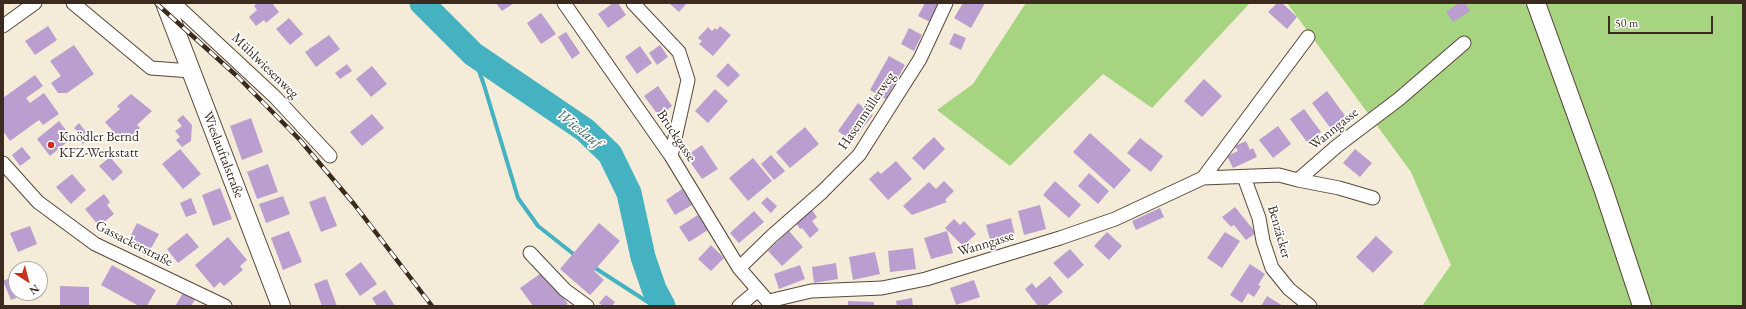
<!DOCTYPE html>
<meta charset="utf-8">
<style>
body{margin:0}
#map{position:relative;width:1746px;height:309px;overflow:hidden;background:#f4ecd8;font-family:"EB Garamond",serif}
canvas{display:block}
.frame{position:absolute;inset:0;border:4px solid #3b2a1e;pointer-events:none}
.north{position:absolute;left:8px;top:261px;width:40px;height:40px;box-sizing:border-box;background:#fff;border:1px solid #b1aaa5;border-radius:50%;rotate:144deg;font-size:11px;font-weight:700;line-height:16px;text-align:center;color:#3b2a1e}
.north::after{content:'';display:block;margin:auto;width:14px;height:18px;background:#c8321e;clip-path:polygon(50% 0,100% 100%,50% 72%,0 100%)}
.scale{position:absolute;left:1608px;top:16px;width:105px;height:18px;box-sizing:border-box;border:2px solid #3b2a1e;border-top:0;padding-left:5px;font-size:12px;line-height:14px;white-space:nowrap;color:#3b2a1e;-webkit-text-stroke:3px #fff;paint-order:stroke}
</style>
<div id="map">
<canvas width="1746" height="309"></canvas>
<div class="frame"></div>
<div class="north">N</div>
<div class="scale">50 m</div>
</div>
<script>
const context = document.querySelector('canvas').getContext('2d');
context.lineJoin = 'round';
function paint(path, color) { context.fillStyle = color; context.fill(path, 'evenodd'); }
const poly = rows => new Path2D(rows.map(r => 'M' + r).join(''));
function trace(path, color, width, dash) { context.strokeStyle = color; context.lineWidth = width; context.lineCap = dash ? 'butt' : 'round'; context.setLineDash(dash || []); context.stroke(path); }
function label(font, color, halo, rows, align = 'center') {
  context.font = font + ' "EB Garamond",serif'; context.lineWidth = 3.5; context.setLineDash([]); context.textBaseline = 'middle'; context.strokeStyle = halo; context.fillStyle = color; for (const [text, x, y, turn = 0] of rows) {
    context.save(); context.translate(x, y); context.rotate((+turn || 0) * Math.PI / 180); context.textAlign = isNaN(turn) ? turn : align; if (halo) context.strokeText(text, 0, 0); context.fillText(text, 0, 0); context.restore();
  }
}
const green = poly([
 [1026,3,1250,3,1152,108,1103,74,1010,166,937,110,973,84],
 [1287,3,1743,3,1743,306,1422,306,1451,265,1411,172]
]);
const stream = poly([
 [473,54,484,85,518,198,538,226,576,256],
 [592,266,654,306]
]);
const river = poly([
 [422,3,473,54,585,130,610,154,629,193,643,257,654,289,663,306]
]);
const building = poly([
 [257,3,272,3,279,12,266,23,264,20,256,26,249,17,257,10,254,6],
 [496,3,514,3,502,11],
 [613,3,618,3,626,15,608,28,598,14],
 [669,3,687,3,679,12],
 [925,3,939,3,930,22,918,16],
 [963,3,985,3,971,28,954,18],
 [1277,3,1282,3,1297,17,1287,29,1268,12],
 [1459,3,1465,3,1470,11,1453,22,1446,12],
 [541,13,556,34,541,44,527,23],
 [289,18,303,34,290,45,276,29],
 [48,26,57,40,35,55,25,41],
 [720,26,731,35,713,56,699,44,702,41,698,38,708,27,712,31,715,28,717,30],
 [909,28,922,35,914,51,901,44],
 [566,32,580,53,572,59,558,37],
 [954,33,966,38,961,50,949,44],
 [329,35,340,49,316,67,305,52],
 [74,45,94,74,67,93,58,93,51,83,61,76,50,61],
 [660,45,668,57,657,65,649,53],
 [640,46,652,63,637,74,625,57],
 [889,56,905,65,886,99,870,90],
 [728,63,740,75,728,87,716,76],
 [347,64,352,71,340,79,335,73],
 [372,66,387,84,371,97,356,79],
 [35,75,43,86,26,98,30,103,44,93,59,114,43,125,39,120,10,141,3,131,3,114,4,113,3,111,3,98],
 [1204,79,1222,96,1202,117,1184,101],
 [658,86,672,106,659,116,644,96],
 [715,89,728,101,708,123,695,111],
 [1327,91,1346,117,1331,129,1312,103],
 [131,94,152,111,137,125,140,128,123,143,105,122,120,109,117,106],
 [858,103,873,115,852,142,838,131],
 [1304,109,1321,132,1307,142,1290,119],
 [372,114,384,128,362,146,350,132],
 [183,115,192,125,191,141,182,147,176,140,180,137,175,131,182,126,177,120],
 [251,118,263,152,242,160,230,126],
 [59,121,72,138,50,156,37,139],
 [79,123,90,137,83,144,76,136,79,133,74,128],
 [1278,126,1291,144,1273,158,1259,140],
 [805,127,819,144,790,168,776,152],
 [1090,133,1131,170,1114,189,1073,152],
 [934,137,945,149,924,170,912,158],
 [1140,138,1163,156,1151,172,1127,153],
 [1246,141,1250,150,1253,148,1257,157,1233,168,1227,156,1238,151,1235,146],
 [702,145,718,169,702,179,686,156],
 [22,147,31,158,20,166,12,155],
 [180,149,201,174,183,189,162,164],
 [1355,149,1372,163,1360,177,1343,163],
 [771,155,785,171,774,180,761,164],
 [110,157,123,172,113,181,99,166],
 [753,158,772,181,748,201,729,178],
 [896,161,912,179,888,200,869,179,878,171,881,174],
 [268,164,278,192,257,199,247,172],
 [1089,173,1109,191,1098,204,1078,186],
 [72,174,86,190,71,204,56,187],
 [944,181,954,191,945,200,947,202,912,215,903,206,929,182,936,189],
 [1055,181,1081,205,1069,218,1043,195],
 [220,188,232,219,213,226,202,195],
 [682,189,692,205,675,215,666,200],
 [104,194,110,202,107,205,114,214,99,226,85,209],
 [283,196,290,214,266,223,259,204],
 [325,196,337,226,321,232,309,202],
 [767,197,777,206,771,213,761,203],
 [191,198,197,213,186,217,180,203],
 [1040,205,1046,229,1024,235,1018,211],
 [1235,207,1256,233,1246,240,1234,225,1231,227,1222,217],
 [1160,208,1164,217,1136,230,1132,221],
 [812,210,817,217,812,221,819,230,810,238,802,228,800,229,796,223],
 [754,211,764,222,739,243,730,233],
 [698,215,708,230,689,242,679,227],
 [1011,218,1015,236,991,243,986,225],
 [954,219,960,225,964,221,976,234,963,246,945,228],
 [137,223,159,234,149,252,128,241],
 [599,223,620,241,594,271,604,280,590,295,560,269],
 [30,226,37,244,18,252,10,233],
 [289,231,302,262,283,270,271,238],
 [789,231,803,247,782,266,768,251],
 [947,231,953,253,931,259,924,238],
 [1107,232,1122,246,1109,260,1094,246],
 [1225,232,1240,241,1222,268,1207,258],
 [187,233,199,247,178,263,167,249],
 [1376,236,1393,252,1373,273,1356,257],
 [228,237,247,260,240,266,243,270,224,286,220,282,214,288,195,265],
 [711,245,724,258,711,271,698,259],
 [913,248,916,269,890,272,888,251],
 [1070,249,1084,265,1068,279,1053,263],
 [875,252,880,274,853,280,849,257],
 [361,262,377,284,360,296,345,274],
 [836,263,838,279,814,283,812,267],
 [1250,264,1265,274,1258,285,1261,286,1254,297,1248,293,1242,303,1230,295],
 [112,265,156,290,147,306,139,306,101,285],
 [800,265,805,279,779,289,774,274],
 [544,271,568,304,564,306,533,306,520,288],
 [16,275,16,293,27,293,11,300,3,281],
 [1050,276,1063,292,1046,306,1038,306,1025,289,1032,283,1036,288],
 [327,279,337,306,322,306,314,284],
 [974,280,980,297,956,305,950,288],
 [60,286,89,287,89,306,60,306],
 [385,290,395,306,377,306,372,298],
 [184,291,196,298,191,306,176,305],
 [606,295,615,302,612,306,603,306,599,303],
 [1267,296,1283,306,1261,306],
 [912,298,913,306,897,306,896,301],
 [848,301,874,302,874,306,848,306]
]);
const street = poly([
 [73,3,151,68,191,71],
 [174,3,275,97,330,156],
 [564,3,671,156,739,268,772,306],
 [633,3,679,52,688,80,671,156],
 [3,26,35,3],
 [3,163,38,202,95,244,225,306],
 [1244,177,1259,218,1263,241,1272,268,1289,289,1310,306],
 [1203,178,1308,37],
 [1298,180,1339,188,1373,198],
 [530,253,565,290,587,306],
 [739,268,772,236,822,192,859,155,920,59,946,3],
 [769,301,811,291,882,288,926,279,1060,238,1115,219,1203,178,1279,175,1298,180,1337,146,1399,99,1464,43],
 [739,306,758,290]
]);
const secondary = poly([
 [165,3,281,306],
 [1536,3,1604,191,1642,306]
]);
const rail = poly([
 [156,3,238,77,299,139,354,204,432,306]
]);
const markers = [
 [51,145,4,"#c8321e"]
];
const streetNames = [
 ["Mühlwiesenweg",265,66,44],
 ["Hasenmüllerweg",867,111,-56],
 ["Wanngasse",1334,129,-39],
 ["Bruckgasse",676,136,56],
 ["Wieslauftalstraße",223,155,69],
 ["Benzäcker",1279,232,74],
 ["Gassackerstraße",134,244,27],
 ["Wanngasse",986,244,-17]
];
const poiNames = [
 ["Knödler Bernd",59,137],
 ["KFZ-Werkstatt",59,153]
];
const waterNames = [
 ["Wieslauf",579,129,38]
];
paint(green, '#a7d481');
trace(stream, '#44b2c0', 4);
trace(river, '#44b2c0', 25);
paint(building, '#ba9ecf');
trace(street, '#57473a', 15);
trace(secondary, '#57473a', 20);
trace(street, '#fff', 13);
trace(secondary, '#fff', 18);
trace(rail, '#3b2a1e', 4.5);
trace(rail, '#fff', 3, [9]);
for (const [x, y, r, color] of markers) { const dot = new Path2D(); dot.arc(x, y, r, 0, 2 * Math.PI); context.fillStyle = color; context.fill(dot); trace(dot, '#fff', 1.5); }
label('14px', '#3b2a1e', '#fff', streetNames);
label('14px', '#3b2a1e', '#fff', poiNames, 'left');
label('italic 15px', '#3f605f', '#fff', waterNames);
</script>
